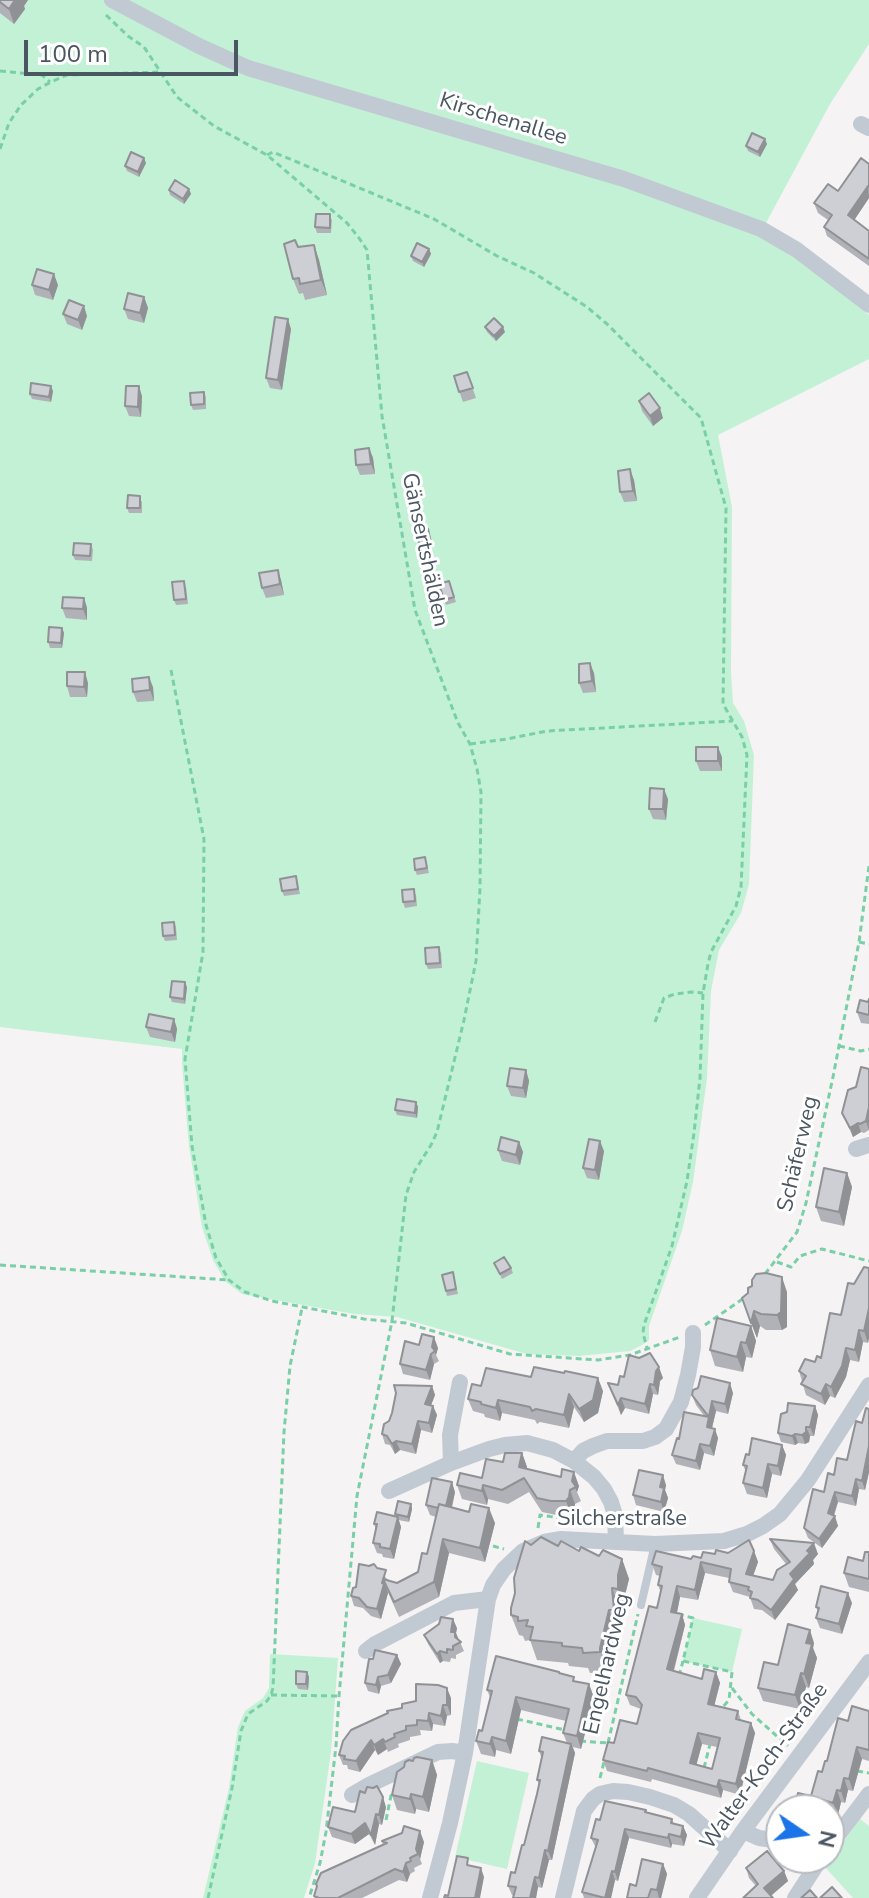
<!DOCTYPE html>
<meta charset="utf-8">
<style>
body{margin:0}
#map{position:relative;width:869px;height:1898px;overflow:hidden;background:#f5f3f3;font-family:"Nunito Sans",sans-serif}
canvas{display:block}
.north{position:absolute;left:765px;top:1794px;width:80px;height:80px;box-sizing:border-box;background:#fff;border:2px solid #b7bbc0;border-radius:50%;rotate:103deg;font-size:22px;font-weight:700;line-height:32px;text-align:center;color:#4a5661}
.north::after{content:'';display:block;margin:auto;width:28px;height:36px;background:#1a73e8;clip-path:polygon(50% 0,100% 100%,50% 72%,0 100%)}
.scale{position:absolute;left:24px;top:40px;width:214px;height:36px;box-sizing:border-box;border:4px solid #4a5661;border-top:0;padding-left:10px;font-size:24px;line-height:28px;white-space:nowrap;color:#4a5661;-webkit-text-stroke:6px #fff;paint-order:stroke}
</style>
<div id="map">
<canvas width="869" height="1898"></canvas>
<div class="north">N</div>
<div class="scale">100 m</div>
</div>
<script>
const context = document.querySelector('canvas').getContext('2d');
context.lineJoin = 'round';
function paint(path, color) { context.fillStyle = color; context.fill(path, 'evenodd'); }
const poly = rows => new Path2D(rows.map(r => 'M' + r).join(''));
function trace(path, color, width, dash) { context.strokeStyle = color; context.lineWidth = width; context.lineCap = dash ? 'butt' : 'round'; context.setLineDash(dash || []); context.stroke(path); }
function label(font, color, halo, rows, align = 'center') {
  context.font = font + ' "Nunito Sans",sans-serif'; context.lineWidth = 6; context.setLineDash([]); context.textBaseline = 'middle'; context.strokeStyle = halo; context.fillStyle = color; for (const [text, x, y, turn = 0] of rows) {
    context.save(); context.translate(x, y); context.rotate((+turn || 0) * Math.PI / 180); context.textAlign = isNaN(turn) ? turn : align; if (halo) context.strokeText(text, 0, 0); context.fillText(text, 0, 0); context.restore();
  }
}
const green = poly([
 [0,0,869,0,869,44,830,104,767,221,761,237,816,271,869,315,869,359,718,435,732,507,731,672,733,703,744,721,754,755,749,884,741,913,719,950,711,991,707,1078,693,1182,682,1231,649,1326,649,1340,642,1345,630,1351,579,1356,527,1354,397,1317,354,1314,242,1294,225,1281,213,1260,202,1227,189,1146,182,1064,182,1049,0,1027],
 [693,1618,742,1629,732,1672,683,1661],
 [270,1654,338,1658,331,1752,315,1863,304,1898,203,1898,229,1788,238,1727,245,1711,263,1698,269,1688],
 [477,1761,529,1773,507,1869,455,1857],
 [860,1819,869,1826,869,1898,853,1898,825,1867]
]);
const path = poly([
 [106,15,128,36,144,47,177,97,214,126,267,155,347,223,359,238,367,250,382,416,415,610,458,723,470,744,477,769,481,792,480,888,476,961,464,1020,437,1132,431,1145,414,1172,406,1195,392,1321,357,1496,339,1696,336,1746,326,1832,320,1863,309,1898],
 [0,71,42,75,50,82],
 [0,149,9,123,21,105,38,89,51,82,67,75,160,72],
 [267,155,273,152,434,219,497,256,534,273,587,307,607,324,701,418,726,508,723,704,742,737,747,755,741,887,736,906,711,952,708,964,703,993,700,1078,694,1133,687,1181,672,1246,644,1325,643,1333,647,1348],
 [171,670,204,839,203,952,185,1059,192,1146,206,1225,216,1258,229,1280,245,1292,272,1301,364,1319,406,1323,510,1354,598,1360,630,1355,680,1337],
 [470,744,507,739,547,731,733,721],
 [859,942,869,944],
 [655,1022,664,998,675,994,691,992,703,993],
 [839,1046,861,1051,869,1049],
 [777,1262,791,1267,800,1256,822,1249,869,1261],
 [0,1265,229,1280],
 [765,1274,797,1232,806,1203,833,1077,859,942,869,866],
 [705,1325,744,1298],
 [658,1515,661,1528],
 [538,1528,540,1515,567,1519,567,1523],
 [493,1546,504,1549],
 [678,1614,693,1618,683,1661,732,1672,729,1700,720,1710],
 [679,1676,683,1661],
 [732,1688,752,1714,788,1746],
 [271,1695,339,1696],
 [517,1719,565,1730],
 [580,1741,608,1743],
 [608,1743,638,1614],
 [704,1768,710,1744],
 [857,1771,869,1773],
 [600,1778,604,1762],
 [386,1820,392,1791],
 [208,1898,232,1788,241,1731,248,1714,267,1701,271,1695,273,1688,284,1432,290,1366,302,1308]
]);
const lane = poly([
 [641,1605,655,1544]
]);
const street = poly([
 [112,0,199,46,248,68,624,179,761,229,797,250,869,305],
 [861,124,869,128],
 [856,1149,869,1145],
 [574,1461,583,1451,593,1446,607,1441,643,1441,655,1437,666,1429,681,1402,688,1375,693,1347,693,1333],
 [451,1463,450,1435,460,1382],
 [389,1491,451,1463,489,1449,505,1445,527,1443,553,1450,574,1461,594,1477,604,1489,611,1502,615,1515,616,1541],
 [366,1651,375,1644,454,1603,488,1599],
 [352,1795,369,1785,438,1752,452,1751,465,1753],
 [743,1831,759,1838,781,1841],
 [829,1847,869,1794],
 [430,1898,450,1823,465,1753,488,1599,493,1585,504,1569,523,1551,544,1542,561,1539,655,1544,724,1541,747,1534,763,1526,780,1514,808,1480,869,1385],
 [563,1898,584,1811,593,1799,600,1794,613,1791,628,1792,650,1797,674,1805,689,1814,730,1851],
 [697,1898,743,1831,869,1662],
 [795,1898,821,1858]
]);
const wall = poly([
 [0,0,28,0,24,6,25,9,14,24,0,13],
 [767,144,760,157,748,151,746,146],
 [146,163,139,177,127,171,125,166],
 [869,164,869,198,854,220,869,231,869,266,827,236,824,227,828,220,818,213,814,203,838,191],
 [189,189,191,194,184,204,170,195,169,190],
 [332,219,331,233,317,233,315,227],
 [314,245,319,260,327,295,305,300,303,293,299,294,293,279,298,247],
 [429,249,431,254,424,267,413,261,411,256],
 [32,285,58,285,53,300,35,295],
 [144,297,148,308,144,323,128,319,124,309],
 [63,314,87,316,82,330,67,324],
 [485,327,505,332,496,341,487,332],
 [291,329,282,390,270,388,266,378],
 [467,372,476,398,463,402,454,376],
 [53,391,51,402,32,399,30,394],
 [204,392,206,397,206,409,193,410,191,405],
 [142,396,141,417,129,416,125,406],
 [639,401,663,418,653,426,642,411],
 [369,448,373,458,375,474,360,475,356,465],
 [634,480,637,501,624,502,620,492],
 [142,501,142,513,129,513,127,508],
 [428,529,433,548,421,551,420,546],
 [91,544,93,550,92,561,75,560,73,555],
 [281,580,284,595,266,598,262,588],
 [449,581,456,602,446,605,439,584],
 [186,586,188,604,176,605,174,600],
 [84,598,87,608,87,620,66,618,62,608],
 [62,628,64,633,62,648,50,648,48,642],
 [594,673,596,692,583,693,579,683],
 [88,683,87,697,70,697,67,686],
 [153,687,154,701,137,702,133,692],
 [722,757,722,771,700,771,696,761],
 [668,799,666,820,653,819,649,809],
 [425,857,429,873,417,875,415,870],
 [296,876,300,894,284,896,282,891],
 [416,894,417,906,405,908,403,902],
 [174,922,176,927,177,940,165,941,163,936],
 [441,952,442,968,428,969,426,964],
 [187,987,185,1004,172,1002,170,997],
 [869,999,869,1024,861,1023,857,1012,868,1002],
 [174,1019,177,1029,175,1042,150,1037,146,1027],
 [869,1069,869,1130,864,1133,861,1132,853,1137,842,1113],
 [526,1070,529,1081,526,1098,511,1096,507,1086],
 [416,1102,418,1107,417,1118,397,1115,395,1110],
 [519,1142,523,1152,520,1165,502,1161,498,1150],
 [604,1151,599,1180,587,1178,583,1168],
 [847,1173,852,1187,844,1226,821,1221,816,1207],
 [494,1263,511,1268,513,1273,502,1279],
 [869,1268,868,1343,863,1342,859,1362,850,1360,846,1377,835,1398,830,1396,825,1405,806,1395,799,1371,821,1358,854,1284],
 [454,1277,458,1294,447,1296,446,1291],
 [787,1292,787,1327,782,1330,766,1330,760,1326,757,1338,742,1298],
 [751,1326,756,1341,752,1358,746,1357,743,1372,715,1366,710,1350],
 [438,1348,436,1355,439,1361,434,1364,430,1380,403,1374,400,1364],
 [624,1377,663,1378,660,1381,658,1395,653,1394,649,1414,625,1408,621,1415,612,1393],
 [432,1386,435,1395,431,1405,433,1406,437,1415,432,1433,421,1430,416,1454,400,1450,395,1454,390,1445,385,1444,382,1434],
 [481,1386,603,1391,598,1413,584,1422,574,1407,569,1428,540,1422,537,1424,535,1420,502,1413,500,1421,485,1417,484,1414,473,1411,468,1399],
 [733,1393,728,1414,716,1411,712,1428,718,1438,714,1456,704,1453,700,1470,676,1464,672,1455,679,1439,705,1417,696,1405,692,1395],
 [815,1406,818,1415,814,1436,810,1436,809,1442,805,1444,798,1443,795,1445,781,1442,778,1433],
 [869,1409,869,1472,865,1490,859,1489,856,1506,838,1502,834,1516,838,1526,822,1548,808,1538,804,1528,834,1475,847,1460,862,1423],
 [782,1445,786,1455,781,1476,772,1474,767,1498,747,1494,743,1483,746,1472,743,1465,749,1455],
 [522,1453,527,1467,527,1469,579,1486,577,1492,581,1501,575,1504,574,1511,571,1514,556,1515,542,1512,529,1492,508,1504,488,1499,487,1505,462,1499,457,1485,482,1478,503,1462],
 [666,1485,665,1490,668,1498,664,1512,636,1505,633,1495],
 [455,1492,452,1508,495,1523,485,1562,449,1553,439,1597,399,1617,387,1590,388,1593,381,1619,371,1616,363,1608,354,1606,351,1596,377,1568,389,1581,397,1583,418,1572,427,1554,436,1517,430,1515,426,1505],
 [411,1504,412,1509,409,1522,398,1520,401,1527,394,1559,383,1557,382,1554,377,1553,373,1543,376,1530,374,1524,396,1517,395,1514],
 [770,1539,818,1554,813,1560,814,1564,795,1584,798,1590,775,1620,762,1610,754,1609,750,1597,733,1592,729,1582,729,1578,705,1573,698,1600,680,1597,677,1613,682,1614,685,1625,674,1671,702,1679,716,1672,720,1683,714,1705,738,1711,741,1720,751,1723,755,1733,740,1795,723,1790,721,1798,652,1779,651,1782,607,1771,603,1760,614,1743,637,1724,641,1709,630,1705,626,1695,657,1608,661,1593,658,1585,660,1576,656,1575,652,1564,701,1558,715,1554,754,1551,758,1562,753,1575,773,1580,786,1564,774,1549],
 [702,1744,717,1747,712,1769,696,1765],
 [558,1546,599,1556,622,1559,629,1579,625,1595,625,1608,619,1608,621,1630,616,1630,607,1667,607,1672,590,1673,588,1668,569,1666,568,1663,537,1660,530,1640,525,1641,523,1636,519,1635,511,1615],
 [869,1552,869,1592,849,1587,844,1573,863,1561],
 [852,1603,842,1634,820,1628,816,1618,818,1612,816,1607],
 [457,1628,456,1633,464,1651,456,1655,456,1659,451,1658,450,1662,443,1661,440,1663,428,1644,424,1635],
 [814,1643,813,1648,817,1658,809,1688,806,1687,800,1709,763,1701,758,1688,778,1665],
 [397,1655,401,1664,391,1683,381,1686,379,1694,368,1691,365,1683,373,1659],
 [307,1672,309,1677,308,1690,298,1689,296,1684],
 [559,1672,560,1674,575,1681,589,1684,594,1698,581,1749,573,1747,575,1753,552,1860,549,1860,542,1888,538,1887,536,1898,513,1898,514,1896,512,1895,508,1886,515,1873,524,1845,539,1784,537,1780,542,1759,539,1751,567,1743,563,1733,566,1721,521,1710,511,1754,496,1750,495,1757,481,1754,476,1741,482,1731,490,1697,487,1690],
 [451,1698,451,1715,447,1716,445,1726,433,1724,432,1731,420,1730,421,1735,410,1737,410,1740,398,1744,399,1747,388,1752,387,1749,378,1755,375,1750,360,1772,348,1769,347,1765,343,1765,339,1755],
 [869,1711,869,1761,862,1759,853,1791,848,1790,845,1803,841,1802,838,1815,829,1812,829,1810,794,1810,811,1796,848,1721],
 [432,1760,437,1775,429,1812,416,1809,415,1814,397,1810,392,1795,413,1761],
 [386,1807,382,1825,379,1824,375,1845,369,1834,355,1844,332,1837,328,1827,355,1812],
 [647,1813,672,1819,674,1824,683,1826,687,1835,684,1846,672,1844,671,1848,629,1838,618,1881,615,1880,611,1898,584,1898,582,1892,596,1848,591,1838,600,1820],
 [382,1841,424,1842,420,1859,422,1864,414,1868,415,1871,410,1874,407,1882,399,1880,362,1898,315,1898,314,1896,383,1845],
 [806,1858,801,1869,790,1864,789,1859],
 [663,1864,667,1874,661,1898,627,1898,636,1886],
 [746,1868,784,1871,788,1881,771,1896,756,1886,749,1878]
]);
const shadedWall = poly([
 [15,0,28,0,24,6,25,9,14,24,9,9],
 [765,139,767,144,760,157,758,152],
 [144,158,146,163,139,177,138,172],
 [868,186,869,198,851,225,848,215],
 [189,189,191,194,184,204,183,199],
 [314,245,319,260,327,295,321,280],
 [429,249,431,254,424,267,422,262],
 [54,274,58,285,53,300,49,290],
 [144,297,148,308,144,323,140,313],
 [84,306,87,316,82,330,78,320],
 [288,319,291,329,282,390,278,380],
 [503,327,505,332,496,341,494,336],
 [51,386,53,391,51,402,49,397],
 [139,386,142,396,141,417,138,407],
 [660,408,663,418,653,426,650,416],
 [369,448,373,458,375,474,371,464],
 [630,469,634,480,637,501,633,491],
 [278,570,281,580,284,595,280,584],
 [84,598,87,608,87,620,83,609],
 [62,628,64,633,62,648,61,643],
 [590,663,594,673,596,692,592,681],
 [85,672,88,683,87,697,84,687],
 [149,677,153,687,154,701,150,690],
 [718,747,722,757,722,771,718,761],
 [664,789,668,799,666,820,663,809],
 [185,982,187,987,185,1004,184,999],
 [174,1019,177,1029,175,1042,171,1032],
 [526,1070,529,1081,526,1098,523,1088],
 [416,1102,418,1107,417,1118,415,1113],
 [869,1107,869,1130,866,1121],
 [858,1123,861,1132,853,1137,850,1128],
 [600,1141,604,1151,599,1180,595,1170],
 [519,1142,523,1152,520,1165,516,1155],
 [847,1173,852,1187,844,1226,839,1212],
 [782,1277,787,1292,787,1327,782,1330,777,1315],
 [869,1308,869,1339,868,1343,864,1331],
 [754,1311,760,1326,757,1338,751,1323],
 [751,1326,756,1341,752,1358,746,1343],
 [859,1330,863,1342,859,1362,855,1350],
 [434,1337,438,1348,436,1355,432,1347],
 [741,1342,746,1357,743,1372,737,1357],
 [846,1348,850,1360,846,1377,835,1398,831,1387],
 [431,1354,434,1364,430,1380,426,1370],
 [659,1367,663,1378,660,1381,658,1395,654,1385,656,1371],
 [598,1378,603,1391,598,1413,584,1422,579,1409],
 [730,1383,733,1393,728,1414,725,1404],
 [650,1384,653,1394,649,1414,645,1404],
 [826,1384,830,1396,825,1405,821,1394],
 [432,1386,435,1395,428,1413,425,1404],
 [569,1394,574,1407,569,1428,564,1415],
 [621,1398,625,1408,621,1415,618,1405],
 [498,1400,502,1413,500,1421,496,1408],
 [712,1401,716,1411,710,1436,707,1427],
 [433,1406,437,1415,432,1433,429,1423],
 [815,1406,818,1415,814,1436,810,1427],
 [418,1421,421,1430,416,1454,412,1444],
 [806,1427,810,1436,809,1442,805,1444,802,1435],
 [715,1429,718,1438,714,1456,710,1446],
 [795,1434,798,1443,795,1445,792,1436],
 [396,1441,400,1450,395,1454,392,1444],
 [700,1444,704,1453,700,1470,696,1461],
 [782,1445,786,1455,781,1476,778,1466],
 [869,1446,869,1472,865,1490,862,1481],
 [522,1453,527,1467,524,1479,519,1467],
 [768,1464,772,1474,767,1498,763,1488],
 [574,1472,579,1486,577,1492,572,1481],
 [663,1475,666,1485,665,1490,668,1498,664,1512,661,1502,660,1487],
 [856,1479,859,1489,856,1506,852,1496],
 [452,1482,455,1492,449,1519,446,1509],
 [483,1485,488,1499,487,1505,482,1491],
 [570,1490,575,1504,574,1511,571,1514,566,1501],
 [835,1492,838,1502,832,1520,835,1516,838,1526,822,1548,819,1539],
 [411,1504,412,1509,409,1522,408,1517],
 [489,1508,495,1523,485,1562,480,1548],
 [398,1517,401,1527,394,1559,390,1549],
 [443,1539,449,1553,439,1597,434,1582],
 [814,1543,818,1554,813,1560,814,1564,795,1584,798,1590,775,1620,771,1610,790,1574],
 [754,1551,758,1562,750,1585,746,1574],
 [622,1559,629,1579,625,1595,625,1608,618,1589,618,1575],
 [701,1562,705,1573,698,1600,695,1590],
 [383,1580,388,1593,381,1619,377,1609],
 [677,1586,680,1597,675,1622,671,1612],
 [612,1588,619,1608,621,1630,614,1610],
 [848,1593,852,1603,842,1634,839,1624],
 [609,1610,616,1630,607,1667,607,1672,600,1648],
 [682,1614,685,1625,671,1680,667,1669],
 [453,1619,457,1628,456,1633,459,1641,451,1632],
 [810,1630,814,1643,813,1648,817,1658,809,1688,804,1674,806,1643],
 [440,1651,443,1661,440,1663,437,1654],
 [397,1655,401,1664,391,1683,388,1675],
 [307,1672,309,1677,308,1690,306,1684],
 [716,1672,720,1683,712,1715,708,1704],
 [801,1673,806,1687,800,1709,795,1695],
 [378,1677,381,1686,379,1694,376,1685],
 [589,1684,594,1698,581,1749,577,1736],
 [447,1688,451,1698,451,1715,447,1705],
 [516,1697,521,1710,511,1754,506,1741],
 [443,1705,447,1716,445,1726,441,1716],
 [429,1713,433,1724,432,1731,428,1721],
 [751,1723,755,1733,740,1795,736,1784],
 [698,1733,702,1744,694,1774,690,1763],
 [492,1737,496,1750,495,1757,490,1744],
 [383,1739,387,1749,378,1755,374,1745],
 [371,1740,375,1750,360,1772,356,1761],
 [571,1744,575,1753,552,1860,548,1851],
 [857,1747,862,1759,853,1791,849,1779],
 [432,1760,437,1775,429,1812,423,1797],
 [844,1778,848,1790,845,1803,841,1791],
 [719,1780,723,1790,721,1798,717,1787],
 [837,1790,841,1802,838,1815,833,1803],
 [411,1794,416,1809,415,1814,410,1799],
 [383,1797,386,1807,382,1825,379,1815],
 [820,1799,824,1810,817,1810],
 [376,1814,379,1824,375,1845,371,1835],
 [365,1823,369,1834,355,1844,351,1834],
 [683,1826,687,1835,684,1846,681,1837],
 [625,1829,629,1838,618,1881,615,1872],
 [420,1831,424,1842,420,1859,416,1849],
 [669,1834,672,1844,671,1848,668,1838],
 [545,1850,549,1860,542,1888,539,1878],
 [802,1858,806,1858,801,1869,799,1864],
 [406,1863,410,1874,407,1882,403,1872],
 [663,1864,667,1874,661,1898,659,1898,657,1890],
 [481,1868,484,1877,480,1898,475,1898],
 [612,1871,615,1880,611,1898,605,1898],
 [784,1871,788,1881,768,1898,764,1888],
 [535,1877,538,1887,536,1898,530,1898]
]);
const building = poly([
 [0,0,15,0,9,9,0,2,0,0],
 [752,133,765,139,758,152,746,146,752,133],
 [131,152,144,158,138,172,125,166,131,152],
 [861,158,869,164,869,187,868,186,848,215,869,231,869,259,824,227,832,215,814,203,828,184,838,191,861,158],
 [175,180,189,189,183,199,169,190,175,180],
 [316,214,330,214,330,228,315,227,316,214],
 [295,240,298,247,314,245,321,280,300,284,299,278,293,279,284,244,295,240],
 [417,243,429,249,422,262,411,256,417,243],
 [37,269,54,274,49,290,32,285,37,269],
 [128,293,144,297,140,313,124,309,128,293],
 [69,300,84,306,78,320,63,314,69,300],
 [275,317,288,319,278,380,266,378,275,317],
 [494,318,503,327,494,336,485,327,494,318],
 [467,372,473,388,459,392,454,376,467,372],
 [31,383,51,386,49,397,30,394,31,383],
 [126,386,139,386,138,407,125,406,126,386],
 [204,392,204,404,191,405,190,393,204,392],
 [649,393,660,408,650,416,639,401,649,393],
 [369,448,371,464,356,465,355,450,369,448],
 [630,469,633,491,620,492,618,471,630,469],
 [128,495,140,496,140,508,127,508,128,495],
 [428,529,431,543,420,546,416,531,428,529],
 [74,543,91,544,90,556,73,555,74,543],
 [278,570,280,584,262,588,259,573,278,570],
 [184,581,186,599,174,600,172,582,184,581],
 [449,581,454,597,444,600,439,584,449,581],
 [63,597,84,598,83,609,62,608,63,597],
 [49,627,62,628,61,643,48,642,49,627],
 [590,663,592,681,579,683,579,664,590,663],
 [67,672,85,672,84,687,67,686,67,672],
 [149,677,150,690,133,692,132,679,149,677],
 [696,747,718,747,718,761,696,761,696,747],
 [650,788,664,789,663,809,649,809,650,788],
 [425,857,427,868,415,870,414,859,425,857],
 [296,876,298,889,282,891,280,879,296,876],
 [414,889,415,901,403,902,402,890,414,889],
 [174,922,175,935,163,936,162,923,174,922],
 [439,947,440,963,426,964,425,948,439,947],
 [172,981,185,982,184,999,170,997,172,981],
 [869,999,869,1015,857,1012,860,1000,868,1002,869,999],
 [149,1014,174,1019,171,1032,146,1027,149,1014],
 [861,1067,869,1069,869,1107,866,1121,860,1124,858,1123,850,1128,842,1113,848,1090,856,1087,861,1067],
 [510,1068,526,1070,523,1088,507,1086,510,1068],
 [397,1099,416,1102,415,1113,395,1110,397,1099],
 [501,1137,519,1142,516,1155,498,1150,501,1137],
 [589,1139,600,1141,595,1170,583,1168,589,1139],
 [824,1168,847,1173,839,1212,816,1207,824,1168],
 [504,1257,511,1268,500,1274,494,1263,504,1257],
 [864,1267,869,1268,869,1308,864,1331,859,1330,855,1350,846,1348,842,1366,831,1387,826,1384,821,1394,801,1384,806,1376,799,1371,805,1359,815,1362,817,1356,821,1358,830,1313,841,1315,848,1283,854,1284,864,1267],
 [453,1272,456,1289,446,1291,442,1275,453,1272],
 [766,1273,782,1277,781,1312,777,1315,761,1314,754,1311,751,1323,742,1298,748,1293,748,1288,752,1286,752,1280,756,1274,766,1273],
 [717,1318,751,1326,746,1343,741,1342,737,1357,710,1350,717,1318],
 [422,1334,434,1337,432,1347,435,1351,431,1354,426,1370,400,1364,405,1341,419,1345,422,1334],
 [650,1353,659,1367,656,1371,654,1385,650,1384,645,1404,621,1398,618,1405,608,1383,618,1385,620,1376,624,1377,629,1355,639,1358,650,1353],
 [534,1367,564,1373,565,1371,598,1378,593,1400,579,1409,569,1394,564,1415,536,1409,532,1411,530,1407,498,1400,496,1408,481,1404,481,1402,468,1399,472,1384,481,1386,486,1368,531,1377,534,1367],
 [701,1376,730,1383,725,1404,712,1401,707,1427,715,1429,710,1446,700,1444,696,1461,672,1455,677,1438,679,1439,684,1412,709,1417,692,1395,693,1390,698,1388,701,1376],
 [394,1385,432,1386,425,1404,433,1406,429,1423,418,1421,412,1444,396,1441,392,1444,387,1436,382,1434,384,1424,389,1421,392,1413,396,1393,394,1385],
 [788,1403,815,1406,810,1427,806,1427,806,1432,802,1435,795,1434,792,1436,778,1433,781,1414,787,1412,788,1403],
 [866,1408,869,1409,869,1446,862,1481,856,1479,852,1496,835,1492,828,1513,835,1516,819,1539,804,1528,813,1489,824,1492,828,1473,834,1475,837,1458,847,1460,856,1421,862,1423,866,1408],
 [752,1438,782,1445,778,1466,768,1464,763,1488,743,1483,747,1466,743,1465,746,1454,749,1455,752,1438],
 [505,1453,522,1453,519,1467,561,1477,562,1469,574,1472,572,1481,576,1487,570,1490,569,1497,566,1501,551,1501,537,1498,524,1478,502,1490,483,1485,482,1491,457,1485,460,1473,482,1478,486,1459,503,1462,505,1453],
 [639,1470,663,1475,660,1487,664,1488,661,1502,633,1495,639,1470],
 [432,1478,452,1482,446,1506,439,1504,438,1508,426,1505,432,1478],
 [398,1501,411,1504,408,1517,395,1514,398,1501],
 [439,1504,469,1512,471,1504,489,1508,480,1548,443,1539,434,1582,394,1602,383,1579,397,1583,418,1572,422,1553,427,1554,439,1504],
 [377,1512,398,1517,390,1549,380,1547,380,1544,373,1543,377,1524,374,1524,377,1512],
 [541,1537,558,1546,561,1541,579,1551,581,1547,599,1556,603,1550,622,1559,618,1575,618,1589,612,1588,614,1610,609,1610,600,1648,600,1652,583,1653,582,1648,562,1646,562,1643,530,1640,533,1627,526,1626,528,1620,518,1621,518,1617,511,1615,511,1608,515,1593,514,1578,525,1541,531,1545,541,1537],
 [770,1539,814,1543,807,1551,810,1553,790,1574,794,1579,771,1610,758,1600,750,1598,752,1592,748,1590,749,1587,729,1582,731,1569,701,1562,695,1590,677,1586,671,1612,682,1614,667,1669,702,1679,704,1669,716,1672,708,1704,738,1711,736,1719,751,1723,736,1784,719,1780,717,1787,648,1768,647,1771,603,1760,608,1742,614,1743,620,1720,637,1724,642,1705,636,1697,626,1695,649,1606,657,1608,662,1586,658,1585,662,1567,652,1564,656,1551,691,1559,693,1556,701,1558,703,1552,715,1554,716,1550,728,1553,749,1540,754,1551,746,1574,773,1580,777,1570,790,1562,770,1539],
 [698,1733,720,1738,712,1769,690,1763,698,1733],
 [865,1552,869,1552,869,1579,844,1573,848,1557,863,1561,865,1552],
 [359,1564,369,1566,374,1564,377,1568,386,1570,382,1583,384,1584,377,1609,367,1607,359,1598,351,1596,353,1588,356,1587,359,1564],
 [821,1586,848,1593,839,1624,816,1618,819,1608,816,1607,821,1586],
 [441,1617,453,1619,451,1632,455,1632,455,1637,461,1642,453,1646,453,1650,447,1649,447,1653,440,1651,437,1654,424,1635,439,1624,441,1617],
 [788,1624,810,1630,806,1643,812,1644,804,1674,801,1673,795,1695,758,1688,764,1662,778,1665,788,1624],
 [375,1650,397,1655,388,1675,378,1677,376,1685,365,1683,369,1659,373,1659,375,1650],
 [496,1656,559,1672,559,1673,574,1677,573,1681,589,1684,577,1736,563,1733,569,1709,516,1697,506,1741,492,1737,490,1744,476,1741,479,1730,482,1731,492,1691,487,1690,496,1656],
 [296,1671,307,1672,306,1684,296,1684,296,1671],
 [416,1684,438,1685,447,1688,447,1705,443,1705,441,1716,429,1713,428,1721,417,1720,417,1725,406,1726,406,1730,394,1734,395,1737,385,1742,383,1739,374,1745,371,1740,356,1761,344,1759,345,1756,339,1755,343,1741,351,1730,388,1713,387,1711,402,1708,402,1704,416,1701,416,1684],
 [852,1706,869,1711,869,1750,857,1747,849,1779,844,1778,841,1791,837,1790,833,1803,820,1799,817,1810,794,1810,798,1793,811,1796,818,1771,822,1772,825,1761,827,1761,838,1718,848,1721,852,1706],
 [542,1737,571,1744,548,1851,545,1850,539,1878,535,1877,530,1898,513,1898,516,1887,508,1886,511,1872,515,1873,522,1845,524,1845,537,1794,540,1780,537,1780,543,1752,539,1751,542,1737],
 [417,1757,432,1760,423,1797,411,1794,410,1799,392,1795,397,1772,404,1767,405,1762,409,1760,413,1761,414,1758,417,1757],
 [377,1786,383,1797,379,1815,376,1814,371,1835,365,1823,351,1834,328,1827,333,1807,355,1812,360,1791,365,1793,367,1787,373,1788,377,1786],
 [605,1801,646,1810,645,1812,672,1819,671,1823,683,1826,681,1837,669,1834,668,1838,625,1829,615,1872,612,1871,605,1898,582,1892,598,1840,591,1838,596,1819,600,1820,605,1801],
 [404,1826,420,1831,416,1849,418,1854,410,1858,411,1861,406,1863,403,1872,395,1869,338,1898,319,1898,314,1896,317,1886,316,1884,321,1873,387,1843,382,1841,402,1833,404,1826],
 [767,1851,784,1871,764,1888,773,1898,743,1898,758,1884,746,1868,767,1851],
 [457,1856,468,1858,467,1865,481,1868,475,1898,444,1898,445,1895,448,1896,457,1856],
 [789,1858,802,1858,799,1864,789,1859,789,1858],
 [642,1859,663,1864,657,1890,651,1889,648,1898,627,1898,630,1884,636,1886,642,1859],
 [832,1887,842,1898,820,1898,832,1887],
 [810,1890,817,1898,801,1898,810,1890]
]);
const streetNames = [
 ["Kirschenallee",503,120,17],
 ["Gänsertshälden",424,550,78],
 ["Schäferweg",799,1154,-77],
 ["Silcherstraße",622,1520],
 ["Engelhardweg",608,1664,-77],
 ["Walter-Koch-Straße",765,1767,-54]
];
paint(green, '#c3f1d5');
trace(path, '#7ad0a6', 3, [6, 4]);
trace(lane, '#c1cad2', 8);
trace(street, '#c1cad2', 16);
paint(wall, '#b0b2b7');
paint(shadedWall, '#909195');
paint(building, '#cdcfd5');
trace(building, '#909195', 2);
label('22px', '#4a5661', '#fff', streetNames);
</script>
